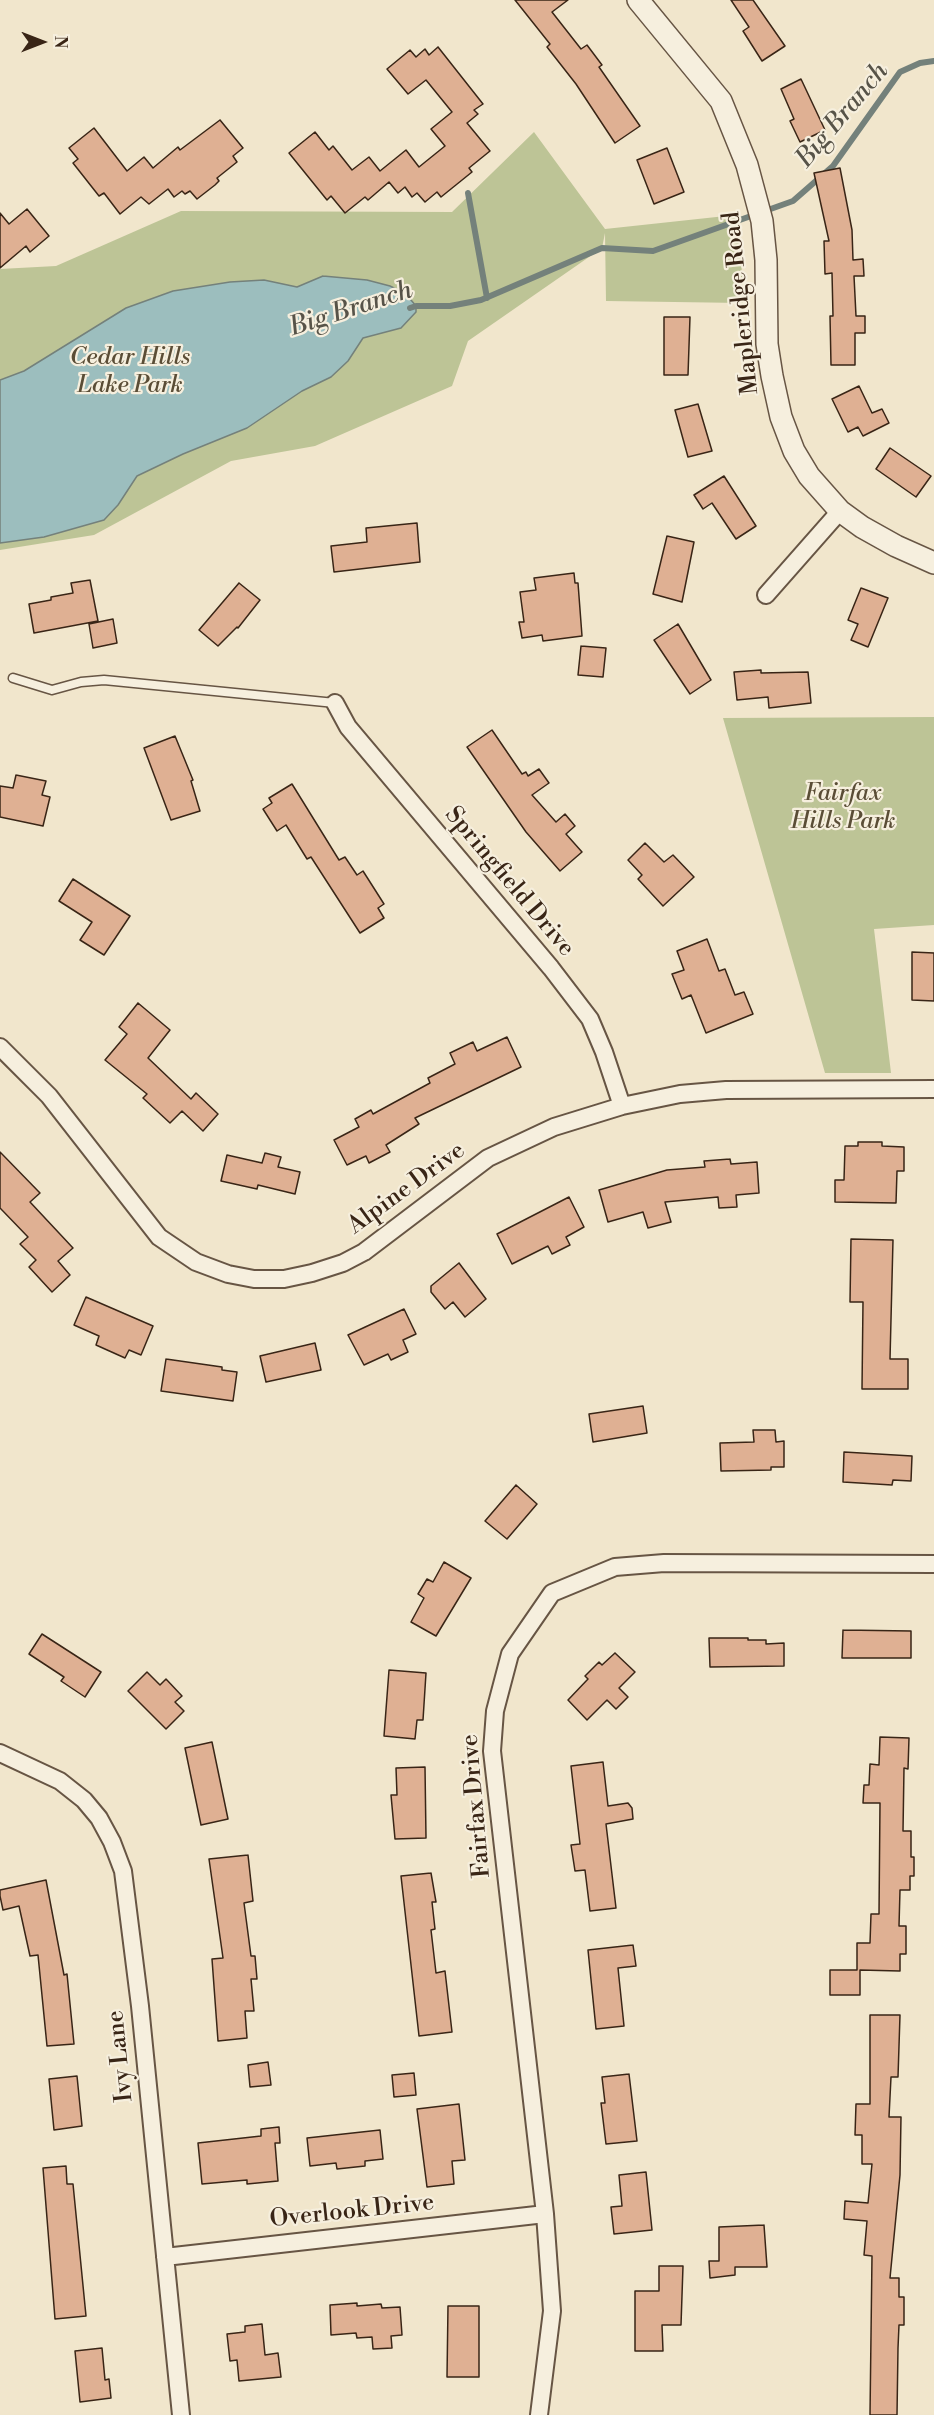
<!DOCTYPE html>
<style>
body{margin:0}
#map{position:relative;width:934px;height:2415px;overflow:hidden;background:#f1e6cc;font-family:"Libre Bodoni",serif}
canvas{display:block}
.north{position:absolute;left:12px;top:12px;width:60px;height:60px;-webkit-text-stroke:4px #f6efde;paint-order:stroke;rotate:90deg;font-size:16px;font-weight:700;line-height:24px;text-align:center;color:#392516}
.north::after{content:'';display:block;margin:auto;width:21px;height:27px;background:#392516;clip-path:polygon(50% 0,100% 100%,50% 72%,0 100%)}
</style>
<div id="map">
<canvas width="934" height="2415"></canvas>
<div class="north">N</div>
</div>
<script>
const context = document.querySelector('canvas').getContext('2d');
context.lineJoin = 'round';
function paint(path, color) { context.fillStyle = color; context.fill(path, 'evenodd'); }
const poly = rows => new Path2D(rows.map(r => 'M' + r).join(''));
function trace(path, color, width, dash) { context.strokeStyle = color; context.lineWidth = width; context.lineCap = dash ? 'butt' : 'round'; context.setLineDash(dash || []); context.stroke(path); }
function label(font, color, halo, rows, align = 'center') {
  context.font = font + ' "Libre Bodoni",serif'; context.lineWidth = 4.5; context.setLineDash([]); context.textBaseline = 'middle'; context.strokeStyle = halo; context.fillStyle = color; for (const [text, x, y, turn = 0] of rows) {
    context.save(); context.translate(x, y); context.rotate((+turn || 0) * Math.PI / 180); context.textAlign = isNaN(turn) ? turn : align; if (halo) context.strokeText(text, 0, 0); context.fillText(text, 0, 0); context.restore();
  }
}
const green = poly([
 [534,132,605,229,735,215,741,254,743,303,606,301,605,233,602,248,468,341,452,386,315,446,231,461,94,535,0,550,0,269,56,266,181,211,452,212],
 [934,717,934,925,874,929,891,1073,825,1073,723,718]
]);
const water = poly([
 [323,276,367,280,390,286,406,294,416,306,416,312,401,328,363,338,348,361,331,377,302,391,247,428,183,454,137,476,118,505,104,520,44,537,0,543,0,380,24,371,126,308,173,291,230,282,264,280,297,287,323,276]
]);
const stream = poly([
 [468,193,487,298],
 [410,308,416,306,450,306,481,300,602,248,653,251,793,201,833,166,900,72,920,63,934,61]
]);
const building = poly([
 [515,0,568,0,552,12,581,49,587,45,602,65,599,67,640,126,615,143,576,84,547,47,550,44,515,0],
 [731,0,753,0,785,46,762,61,743,31,749,27,731,0],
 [438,47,483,104,474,110,478,114,467,123,490,151,469,168,472,172,441,197,437,192,425,202,417,193,412,197,405,187,398,193,389,182,368,200,365,197,345,213,331,196,327,200,289,153,315,132,329,150,333,146,352,170,369,157,380,171,406,150,419,167,445,146,431,129,452,112,426,80,408,94,387,69,410,50,416,57,425,49,429,55,438,47],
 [801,79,825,130,800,142,790,121,794,119,781,89,801,79],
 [220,120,243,148,233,156,237,162,217,178,219,181,215,185,197,199,190,191,185,194,182,191,174,197,168,189,149,204,141,197,120,214,104,193,99,196,73,163,78,159,69,148,94,128,127,171,144,157,153,168,178,147,180,150,220,120],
 [667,148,684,192,654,204,637,160,667,148],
 [840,168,852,230,853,260,863,259,864,276,854,276,856,316,865,316,865,333,855,333,855,365,831,365,830,316,833,316,832,273,825,274,824,241,829,241,814,173,840,168],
 [27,209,49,236,30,252,26,246,0,268,0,213,9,224,27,209],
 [664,317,690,317,688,375,664,375,664,317],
 [859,386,872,413,882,409,889,423,863,436,858,427,848,432,832,399,859,386],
 [698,404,712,451,688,457,675,410,698,404],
 [890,448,931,476,916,497,876,469,890,448],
 [724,476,756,526,736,539,712,503,703,509,694,495,724,476],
 [417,523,420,562,334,572,331,546,367,542,366,528,417,523],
 [667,536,694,542,682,602,653,594,667,536],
 [574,573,575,583,578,583,582,636,543,641,542,635,522,638,519,622,524,622,520,592,536,590,534,578,574,573],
 [90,580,98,621,34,633,29,604,51,600,51,597,73,593,71,583,90,580],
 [239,583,260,600,238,628,237,627,218,646,199,630,239,583],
 [861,588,888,598,868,647,851,640,858,624,848,620,861,588],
 [113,619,117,643,93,648,89,624,113,619],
 [678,624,711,680,690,694,654,640,678,624],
 [581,646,606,648,603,677,578,675,581,646],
 [761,670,761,673,808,672,811,703,769,708,768,697,737,700,734,672,761,670],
 [492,730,522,774,526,772,528,776,539,769,549,783,532,795,556,822,565,814,575,826,566,834,582,852,560,871,526,832,467,747,492,730],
 [175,736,193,780,191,781,200,811,171,820,144,748,175,736],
 [16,775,46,781,42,795,50,797,43,826,0,817,0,786,13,788,16,775],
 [292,784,339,860,345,857,357,875,363,871,384,904,378,908,384,918,360,933,311,857,307,859,286,825,277,831,263,809,272,803,269,798,292,784],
 [645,843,664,862,673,855,694,877,663,906,638,879,642,875,628,860,645,843],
 [73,879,130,916,104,955,80,940,92,922,59,901,73,879],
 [707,939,719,971,725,969,735,995,744,992,753,1014,706,1033,691,995,682,999,672,974,684,970,677,951,707,939],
 [912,952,934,953,934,1001,912,1000,912,952],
 [138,1003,170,1030,148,1058,191,1099,196,1093,218,1114,203,1131,182,1111,170,1123,143,1098,147,1094,105,1060,127,1034,119,1027,138,1003],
 [507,1037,521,1067,415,1118,419,1124,386,1145,390,1152,369,1163,366,1156,347,1165,334,1140,359,1127,355,1119,371,1110,373,1114,430,1083,428,1078,455,1064,450,1053,473,1042,477,1051,507,1037],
 [858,1142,882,1142,882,1146,904,1147,904,1171,897,1171,896,1203,835,1202,835,1180,844,1180,845,1146,858,1146,858,1142],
 [0,1152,40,1193,30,1202,73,1248,58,1261,70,1275,52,1292,29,1267,36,1260,20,1244,28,1237,0,1208,0,1152],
 [265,1153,281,1157,278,1167,300,1172,295,1194,258,1185,257,1189,221,1181,227,1155,262,1163,265,1153],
 [730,1159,731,1164,757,1162,759,1193,736,1195,737,1207,719,1208,718,1197,665,1202,671,1222,648,1228,643,1212,608,1222,599,1190,667,1170,705,1167,704,1161,730,1159],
 [569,1197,584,1227,566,1237,570,1245,552,1254,548,1246,512,1264,497,1234,569,1197],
 [851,1239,893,1240,890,1359,908,1359,908,1389,862,1389,863,1302,850,1302,851,1239],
 [459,1263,486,1299,465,1317,453,1302,445,1309,431,1292,431,1286,459,1263],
 [86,1297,153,1326,141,1355,129,1350,125,1358,96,1345,99,1336,74,1325,86,1297],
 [404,1309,416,1334,403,1340,408,1352,391,1360,388,1354,364,1365,348,1335,404,1309],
 [315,1343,321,1370,266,1382,260,1356,315,1343],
 [166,1359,222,1367,222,1370,237,1372,233,1401,161,1391,166,1359],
 [643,1406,647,1433,593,1442,589,1414,643,1406],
 [753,1430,775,1430,776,1442,784,1441,784,1467,771,1467,771,1470,721,1471,720,1443,754,1442,753,1430],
 [844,1452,912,1456,911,1481,893,1480,892,1485,843,1482,844,1452],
 [516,1485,537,1504,507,1539,485,1521,516,1485],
 [444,1562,471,1578,436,1636,411,1622,424,1598,418,1594,427,1579,433,1582,444,1562],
 [843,1630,911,1631,911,1658,842,1658,843,1630],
 [42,1634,101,1672,85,1697,61,1681,64,1677,29,1654,42,1634],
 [709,1638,748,1638,748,1640,766,1640,766,1644,784,1643,784,1666,710,1667,709,1638],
 [615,1653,635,1672,619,1688,628,1697,616,1709,607,1700,587,1720,568,1700,588,1679,585,1676,599,1662,602,1665,615,1653],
 [389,1670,426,1673,423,1720,417,1720,415,1739,384,1736,389,1670],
 [147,1672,160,1685,166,1679,182,1696,175,1702,184,1711,166,1729,128,1691,147,1672],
 [880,1737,909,1738,908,1769,904,1768,903,1831,911,1831,911,1857,914,1857,914,1876,910,1876,910,1890,900,1890,899,1926,906,1926,906,1954,900,1954,900,1971,860,1970,860,1995,830,1995,830,1970,857,1970,857,1943,870,1943,871,1914,879,1914,880,1803,863,1803,864,1785,869,1785,870,1764,879,1765,880,1737],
 [212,1742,228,1819,201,1825,185,1748,212,1742],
 [603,1762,608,1806,628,1803,632,1808,633,1819,606,1824,616,1908,590,1911,585,1870,575,1871,571,1845,580,1844,571,1766,603,1762],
 [425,1767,426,1838,395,1839,391,1795,397,1795,396,1768,425,1767],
 [248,1855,253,1901,244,1903,251,1956,255,1956,257,1979,251,1979,254,2011,245,2011,247,2038,218,2041,212,1959,223,1958,209,1859,248,1855],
 [431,1873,436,1902,432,1902,435,1929,431,1930,436,1973,445,1971,452,2032,419,2036,401,1876,431,1873],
 [46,1880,64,1975,67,1974,74,2044,47,2046,38,1955,30,1956,19,1906,3,1910,0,1896,0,1890,46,1880],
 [633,1945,636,1966,618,1968,624,2026,596,2029,588,1950,633,1945],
 [870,2015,900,2015,898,2077,891,2077,889,2117,901,2117,900,2175,890,2278,899,2278,899,2297,904,2297,904,2325,899,2325,898,2348,897,2415,870,2415,872,2256,864,2255,867,2221,844,2219,845,2201,868,2203,872,2164,862,2164,862,2135,855,2135,856,2104,870,2104,870,2015],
 [268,2062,271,2085,250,2087,248,2065,268,2062],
 [414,2073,416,2095,394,2097,392,2075,414,2073],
 [629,2074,637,2141,606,2144,601,2103,605,2103,602,2077,629,2074],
 [77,2076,82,2126,54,2130,49,2079,77,2076],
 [459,2104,465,2160,452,2161,454,2184,427,2187,417,2109,459,2104],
 [279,2127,280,2143,275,2143,278,2181,247,2184,247,2180,202,2184,198,2143,261,2136,261,2129,279,2127],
 [380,2130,383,2159,365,2161,365,2166,337,2169,336,2163,310,2166,307,2138,380,2130],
 [66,2166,67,2184,73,2184,86,2316,55,2319,43,2168,66,2166],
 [646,2172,652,2230,614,2234,611,2207,622,2206,619,2175,646,2172],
 [764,2225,767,2267,735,2267,735,2275,710,2278,709,2261,719,2261,719,2227,764,2225],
 [659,2266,683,2266,681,2325,662,2325,663,2351,635,2351,635,2291,659,2291,659,2266],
 [357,2303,357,2306,381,2304,382,2308,400,2307,402,2335,391,2336,392,2348,373,2349,372,2337,357,2338,356,2333,331,2335,330,2305,357,2303],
 [448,2306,479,2306,479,2377,447,2377,448,2306],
 [262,2324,265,2355,278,2353,281,2377,239,2381,237,2360,230,2361,227,2334,245,2332,245,2326,262,2324],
 [102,2348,105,2380,109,2379,111,2398,80,2402,75,2351,102,2348]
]);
const service = poly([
 [13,678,52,690,81,682,104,680,335,703]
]);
const minor = poly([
 [766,595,840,511],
 [335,703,348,727,551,968,590,1019,604,1052,622,1106],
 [0,1047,49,1096,159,1237,196,1262,228,1274,254,1279,284,1279,312,1273,343,1263,364,1252,488,1158,554,1127,622,1106,680,1094,726,1090,934,1089],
 [0,1753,60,1781,84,1800,99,1818,112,1842,123,1871,140,2006,181,2415],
 [165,2257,545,2214],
 [539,2415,552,2311,545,2214,492,1751,495,1711,510,1654,552,1593,615,1567,664,1563,934,1564]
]);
const tertiary = poly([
 [638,0,721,101,747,165,762,221,766,260,767,344,772,376,781,417,794,451,809,476,840,511,862,527,896,546,934,563]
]);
const streetNames = [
 ["Mapleridge Road",742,303,-96],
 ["Springfield Drive",509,882,50],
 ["Alpine Drive",407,1189,-36],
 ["Fairfax Drive",477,1806,-95],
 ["Ivy Lane",121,2056,-96],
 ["Overlook Drive",352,2212,-6]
];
const parkNames = [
 ["Cedar Hills",130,358],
 ["Lake Park",130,386],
 ["Fairfax",843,794],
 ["Hills Park",843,822]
];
const waterNames = [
 ["Big Branch",843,116,-50],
 ["Big Branch",351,310,-18]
];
paint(green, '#bdc496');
paint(water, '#9cbebe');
trace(water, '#74817b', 1.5);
trace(stream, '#74817b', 6);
paint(building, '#dfb093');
trace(building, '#392516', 1.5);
trace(service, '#675544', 11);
trace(minor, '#675544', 20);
trace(tertiary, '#675544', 24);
trace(service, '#f6efde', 8);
trace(minor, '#f6efde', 16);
trace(tertiary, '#f6efde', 21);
label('24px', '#392516', '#f6efde', streetNames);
label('italic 24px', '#5a4d36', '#f6efde', parkNames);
label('italic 26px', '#575348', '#f6efde', waterNames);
</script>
